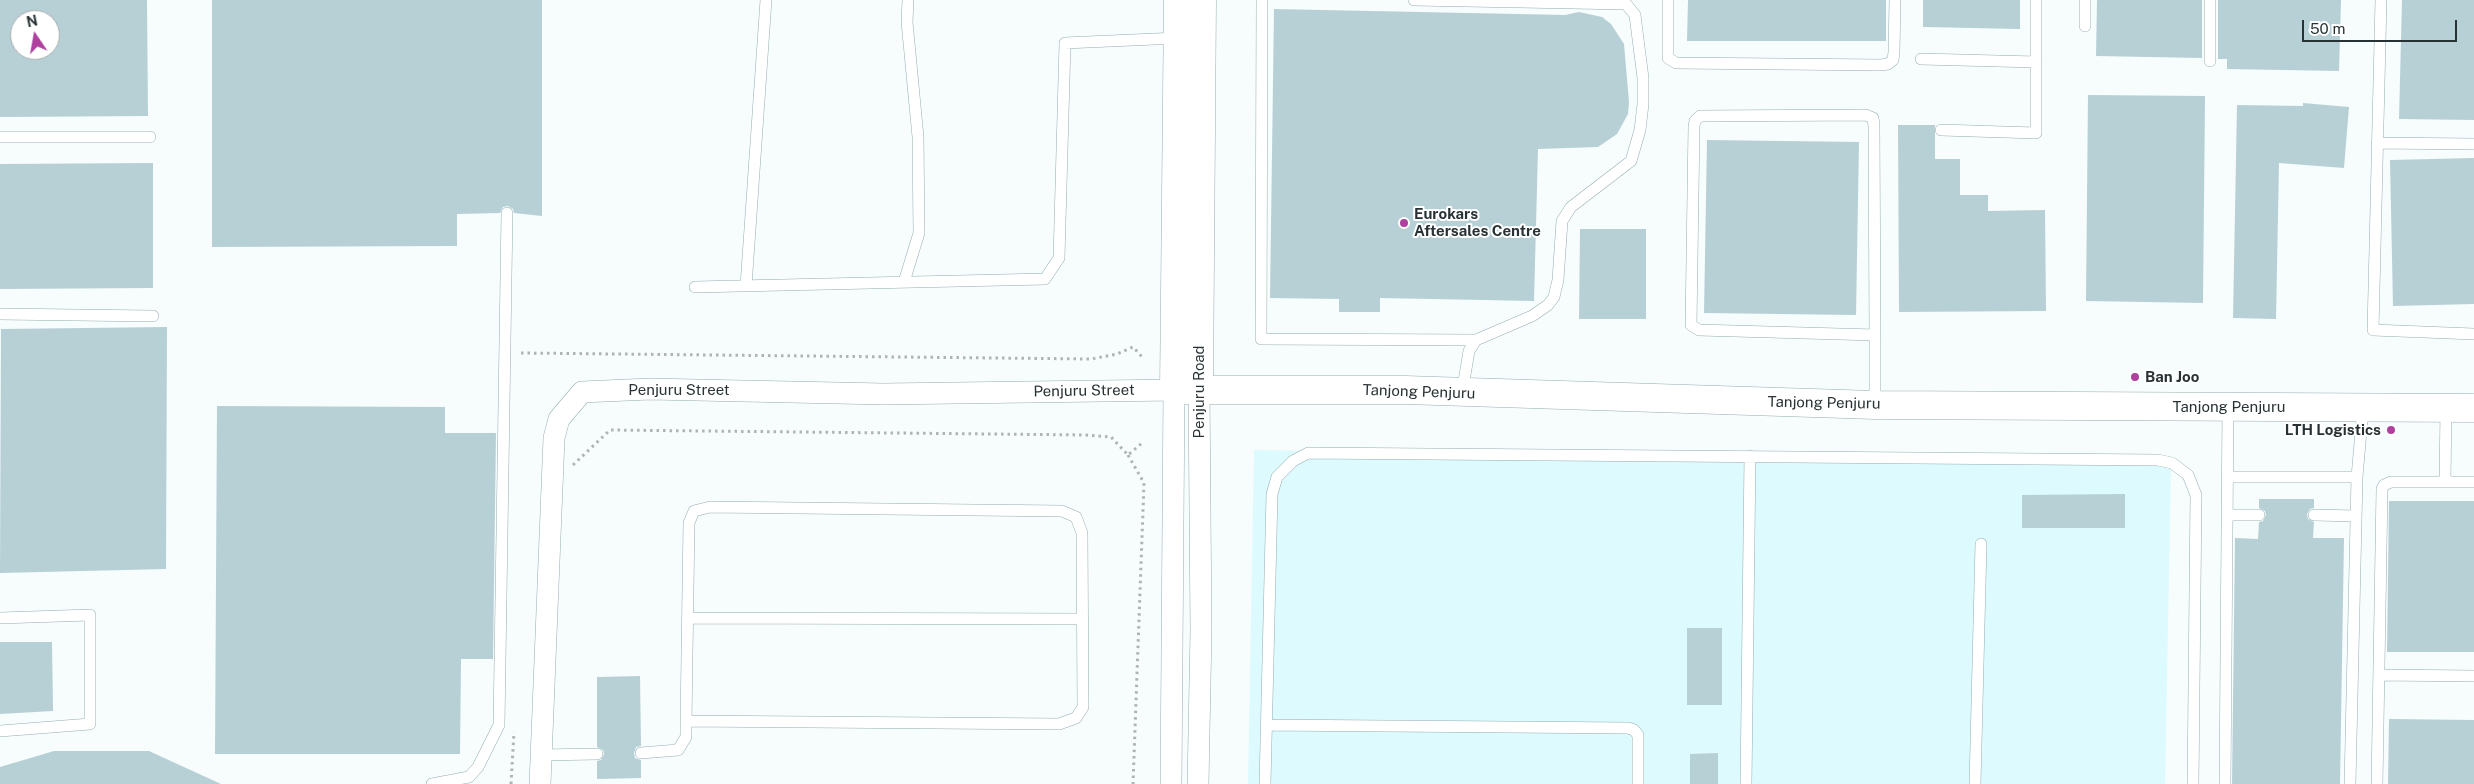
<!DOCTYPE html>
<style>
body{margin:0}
#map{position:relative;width:2474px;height:784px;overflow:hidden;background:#f7fcfd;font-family:"Public Sans",sans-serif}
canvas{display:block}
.north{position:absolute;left:10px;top:10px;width:50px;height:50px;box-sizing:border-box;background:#fff;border:1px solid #a9adae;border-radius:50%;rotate:348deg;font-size:14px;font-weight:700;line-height:20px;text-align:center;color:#283234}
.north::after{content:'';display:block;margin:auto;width:18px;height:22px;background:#ae409e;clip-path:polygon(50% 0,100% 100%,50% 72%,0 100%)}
.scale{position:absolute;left:2302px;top:20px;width:155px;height:22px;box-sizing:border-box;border:2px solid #283234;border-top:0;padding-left:6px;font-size:15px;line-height:18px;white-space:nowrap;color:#283234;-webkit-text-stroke:4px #fff;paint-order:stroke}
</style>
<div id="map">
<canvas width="2474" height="784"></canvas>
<div class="north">N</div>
<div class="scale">50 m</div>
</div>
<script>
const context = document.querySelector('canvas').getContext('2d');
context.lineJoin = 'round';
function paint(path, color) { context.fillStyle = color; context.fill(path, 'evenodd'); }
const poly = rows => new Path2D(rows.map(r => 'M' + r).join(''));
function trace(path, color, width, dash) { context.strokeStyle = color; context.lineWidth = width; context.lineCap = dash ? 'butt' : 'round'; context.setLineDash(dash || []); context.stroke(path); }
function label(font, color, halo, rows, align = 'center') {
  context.font = font + ' "Public Sans",sans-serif'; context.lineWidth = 4; context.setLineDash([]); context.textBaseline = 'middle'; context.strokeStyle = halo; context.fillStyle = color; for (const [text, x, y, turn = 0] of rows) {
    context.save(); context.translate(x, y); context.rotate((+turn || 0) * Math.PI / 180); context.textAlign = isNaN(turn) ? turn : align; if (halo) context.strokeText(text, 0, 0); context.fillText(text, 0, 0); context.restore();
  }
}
const built = poly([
 [1254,450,2171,465,2165,784,1248,784]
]);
const building = poly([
 [0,0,147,0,148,116,0,117],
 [20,20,50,20,50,50,20,50],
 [212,0,542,0,542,216,514,213,513,209,508,206,503,207,500,213,457,214,457,246,212,247],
 [1688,0,1886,0,1886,41,1687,41],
 [1923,0,2020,0,2020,29,1923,27],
 [2097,0,2202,0,2202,58,2096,56],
 [2218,0,2341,0,2339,71,2227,69,2227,59,2218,59],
 [2402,0,2474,0,2474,120,2399,119],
 [1274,9,1565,15,1579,12,1602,17,1611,24,1624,44,1629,102,1628,114,1617,134,1598,147,1538,149,1534,301,1380,298,1380,312,1339,312,1339,299,1270,298],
 [2088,95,2205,96,2203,303,2086,301],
 [2303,103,2349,107,2344,168,2279,163,2276,319,2233,318,2237,105,2303,106],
 [1898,125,1935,125,1935,159,1960,159,1960,195,1988,195,1988,211,2045,210,2046,311,1899,312],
 [1707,140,1859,142,1856,315,1704,313],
 [2474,158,2474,304,2393,306,2390,160],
 [153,163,153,288,0,289,0,164],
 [1580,229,1646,229,1646,319,1579,319],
 [167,327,166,569,0,573,1,329],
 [217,406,445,407,445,433,496,433,493,659,461,659,460,754,215,754],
 [2125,494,2125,528,2022,528,2022,495],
 [2259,499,2314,499,2314,508,2310,509,2307,514,2308,519,2314,522,2313,538,2344,538,2340,784,2232,784,2235,538,2258,539,2259,522,2263,521,2266,515,2265,511,2259,508],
 [2389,501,2474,501,2474,652,2387,652],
 [1687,628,1722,628,1722,705,1687,705],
 [0,642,52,642,53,711,0,714],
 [640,676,641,746,636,747,634,753,635,758,641,760,641,778,597,779,597,761,601,760,604,754,603,750,597,747,597,677],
 [2389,719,2474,720,2474,784,2388,784],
 [54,751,149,751,221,784,0,784,0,767],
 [1718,753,1718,784,1690,784,1690,754]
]);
const path = poly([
 [521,353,1091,359,1117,354,1133,347,1144,359],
 [1128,455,1144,483,1133,784],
 [573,465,610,430,1086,435,1111,437,1128,455,1142,443],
 [511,784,514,732]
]);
const service = poly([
 [1262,0,1261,339,1476,340],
 [1414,0,1626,4,1635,15,1637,31,1643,78,1643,104,1640,130,1631,161,1571,207,1562,221,1558,280,1554,297,1548,305,1532,316,1476,340,1469,351,1462,393],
 [1668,0,1668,58,1676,63,1881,65,1888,64,1893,60,1894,52,1895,0],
 [2085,0,2085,26],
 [2381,0,2373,330,2474,334],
 [1921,59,2036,62],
 [2210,61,2210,0],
 [1941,130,2036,133,2036,0],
 [0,137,150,137],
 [2377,143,2474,144],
 [904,282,919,233,918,137,907,22,908,0],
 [746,286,766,0],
 [695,287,1045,279,1059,258,1065,43,1177,38],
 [0,314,153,316],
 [1875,335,1699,330,1691,325,1694,126,1695,121,1700,116,1866,115,1873,118,1874,126,1875,335,1875,405],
 [2228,477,2357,477],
 [2445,482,2446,408],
 [2227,515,2259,515],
 [2314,515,2356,516],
 [0,618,90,615,90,724,0,731],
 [688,618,1083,619],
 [2379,675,2474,676],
 [1266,725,1628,728,1634,730,1638,735,1638,784],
 [641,753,678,750,686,737,686,721,689,523,694,511,710,507,1062,511,1076,517,1082,533,1083,707,1076,718,1059,724,686,721],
 [541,755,597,754],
 [432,784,469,777,478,767,499,725,507,213],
 [1265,784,1272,494,1277,477,1293,461,1308,453,2158,460,2172,463,2188,475,2196,495,2193,784],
 [1746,784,1750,456],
 [1975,784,1981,544],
 [2225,784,2228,407],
 [2350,784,2357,477,2363,408],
 [2377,784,2382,489,2384,485,2391,482,2474,482]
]);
const minor = poly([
 [540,784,554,438,559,419,582,392,650,389,884,394,1174,390,1171,784],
 [1198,784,1201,631,1199,388]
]);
const secondary = poly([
 [1178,0,1174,390,1405,390,1875,405,2474,408],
 [1199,388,1202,0]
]);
const markers = [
 [1404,223,5,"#ae409e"],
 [2135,377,5,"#ae409e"],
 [2391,430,5,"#ae409e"]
];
const poiNames = [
 ["Eurokars",1414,214],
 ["Aftersales Centre",1414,231],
 ["Ban Joo",2145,377],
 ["LTH Logistics",2381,430,"right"]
];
const streetNames = [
 ["Penjuru Street",679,390],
 ["Penjuru Street",1084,391,-1],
 ["Penjuru Road",1199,392,-90],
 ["Tanjong Penjuru",1419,392,2],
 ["Tanjong Penjuru",1824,403,1],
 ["Tanjong Penjuru",2229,407]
];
paint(built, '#ddfaff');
paint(building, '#b7d0d5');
trace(service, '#94adb1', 12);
trace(minor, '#94adb1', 22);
trace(secondary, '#94adb1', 29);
trace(path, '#aeb4b6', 3, [2.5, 4]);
trace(service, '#fff', 11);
trace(minor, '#fff', 21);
trace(secondary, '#fff', 28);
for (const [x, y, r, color] of markers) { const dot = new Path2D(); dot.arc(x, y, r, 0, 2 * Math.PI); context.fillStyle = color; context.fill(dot); trace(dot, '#fff', 2); }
label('bold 15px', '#283234', '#fff', poiNames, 'left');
label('15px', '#283234', '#fff', streetNames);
</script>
